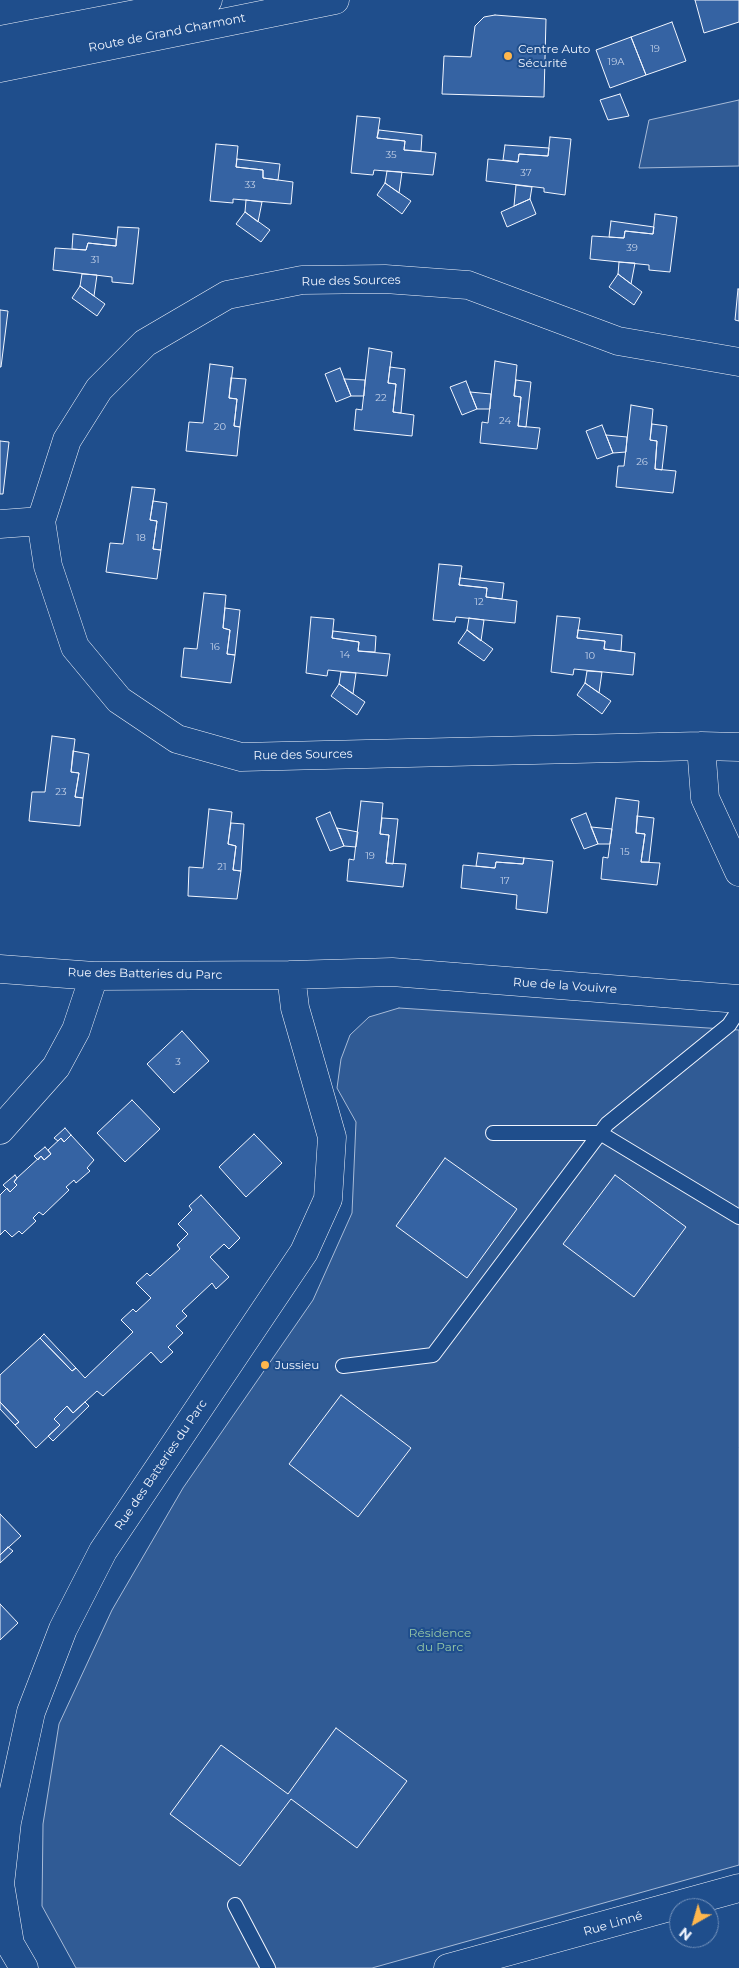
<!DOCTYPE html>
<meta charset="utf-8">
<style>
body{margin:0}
#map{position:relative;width:739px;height:1968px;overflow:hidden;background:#1f4e8c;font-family:Montserrat,sans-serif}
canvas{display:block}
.north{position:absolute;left:669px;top:1898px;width:50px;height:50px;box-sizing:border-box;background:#1f4e8c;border:1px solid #7391ba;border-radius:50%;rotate:218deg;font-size:14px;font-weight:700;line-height:20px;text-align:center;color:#f2f6ff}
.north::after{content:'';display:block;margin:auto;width:18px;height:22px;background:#ffb74d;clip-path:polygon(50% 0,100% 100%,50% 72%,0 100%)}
</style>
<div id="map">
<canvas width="739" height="1968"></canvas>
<div class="north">N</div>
</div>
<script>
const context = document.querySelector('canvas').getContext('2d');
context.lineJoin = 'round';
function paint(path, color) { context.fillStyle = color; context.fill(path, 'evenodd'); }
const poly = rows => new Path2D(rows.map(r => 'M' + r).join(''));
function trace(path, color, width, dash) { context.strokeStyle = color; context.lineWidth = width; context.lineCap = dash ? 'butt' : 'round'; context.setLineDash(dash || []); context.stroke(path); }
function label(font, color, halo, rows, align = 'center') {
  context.font = font + ' Montserrat,sans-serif'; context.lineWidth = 4; context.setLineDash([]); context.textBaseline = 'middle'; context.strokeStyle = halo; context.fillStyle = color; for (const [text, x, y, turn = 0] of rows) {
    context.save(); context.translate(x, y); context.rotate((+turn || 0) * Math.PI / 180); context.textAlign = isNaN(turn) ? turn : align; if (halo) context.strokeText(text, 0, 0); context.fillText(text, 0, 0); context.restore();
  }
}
const built = poly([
 [739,100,739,166,639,168,649,120,739,100],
 [399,1008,739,1030,739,1865,372,1968,76,1968,42,1906,43,1824,59,1724,112,1610,183,1488,313,1300,352,1213,356,1122,337,1088,341,1059,350,1035,369,1017,399,1008]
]);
const building = poly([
 [695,0,739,0,739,22,704,33,695,0],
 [495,15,546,19,544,97,442,94,444,56,471,57,475,26,484,17,495,15],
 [672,22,686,61,646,75,631,37,672,22],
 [631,37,646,75,610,88,596,50,631,37],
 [620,94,629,116,608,120,600,100,620,94],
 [357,116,380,118,377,138,405,141,404,150,436,153,433,175,374,170,373,175,351,173,357,116],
 [379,130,422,135,421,151,404,150,405,141,377,138,379,130],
 [550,137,571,139,565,195,544,192,544,188,486,181,488,159,518,162,519,154,548,156,550,137],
 [216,144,238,146,236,167,263,170,263,178,293,182,291,204,233,199,233,203,210,201,216,144],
 [505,145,549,148,548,156,519,154,518,162,503,160,505,145],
 [237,159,280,164,278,180,263,178,263,170,236,167,237,159],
 [387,171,402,172,399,193,385,183,387,171],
 [385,183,411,201,402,214,377,195,385,183],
 [516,185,532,187,530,199,514,206,516,185],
 [530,199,536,214,507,227,501,212,530,199],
 [246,200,262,202,258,222,245,212,246,200],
 [245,212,270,230,261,242,236,224,245,212],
 [655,214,677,217,670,272,649,270,649,265,590,259,592,236,624,238,625,231,653,234,655,214],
 [611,221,654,227,653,234,625,231,624,238,609,237,611,221],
 [118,227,139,228,133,284,112,282,112,277,53,270,55,248,86,250,88,243,116,246,118,227],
 [73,234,116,239,116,246,88,243,86,250,72,249,73,234],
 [619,262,635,263,631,284,618,274,619,262],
 [82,274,97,275,94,296,80,286,82,274],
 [618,274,642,292,634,305,609,287,618,274],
 [80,286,105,304,97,316,72,298,80,286],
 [738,289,739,289,739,321,735,320,738,289],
 [0,310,8,311,1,367,0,367,0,310],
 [369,348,392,352,388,383,396,384,393,412,414,415,412,436,354,430,356,409,362,410,369,348],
 [495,361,517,365,514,396,521,397,518,426,540,428,537,449,480,443,482,422,488,423,495,361],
 [210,364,233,367,229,398,237,399,234,426,240,427,237,456,186,451,189,422,203,423,210,364],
 [390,367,405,369,401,413,393,412,396,384,388,383,390,367],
 [340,368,351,396,336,402,325,374,340,368],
 [231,378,246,379,240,427,234,426,237,399,229,398,231,378],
 [344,379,365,380,364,396,351,396,344,379],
 [516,380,531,382,526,427,518,426,521,397,514,396,516,380],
 [466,381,477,409,462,415,450,387,466,381],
 [470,392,491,394,490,409,477,409,470,392],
 [631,405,653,409,650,440,657,441,655,469,676,471,673,493,616,487,618,466,624,466,631,405],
 [652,424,667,426,662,470,655,469,657,441,650,440,652,424],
 [602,425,613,453,597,459,586,431,602,425],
 [606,435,627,437,626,452,613,453,606,435],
 [0,441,9,442,3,494,0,494,0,441],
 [132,487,155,489,150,520,157,521,153,549,161,550,157,579,106,572,110,543,123,544,132,487],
 [153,501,167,503,161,550,153,549,157,521,150,520,153,501],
 [439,564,462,566,459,585,487,588,486,597,517,601,515,623,456,617,455,622,433,620,439,564],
 [460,578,504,583,502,599,486,597,487,588,459,585,460,578],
 [204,593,226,595,223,628,230,630,227,654,235,655,231,683,181,677,184,648,197,649,204,593],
 [225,608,240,610,235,655,227,654,230,630,223,628,225,608],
 [557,616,580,618,577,638,605,641,604,649,635,653,633,675,574,669,573,675,551,672,557,616],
 [311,617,334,619,332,638,359,642,358,651,390,654,387,676,328,670,327,676,306,673,311,617],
 [469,618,484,620,481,641,467,630,469,618],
 [467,630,493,649,484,661,458,643,467,630],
 [578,630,622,635,621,651,604,649,605,641,577,638,578,630],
 [333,631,376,636,375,652,358,651,359,642,332,638,333,631],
 [587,671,602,672,599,693,585,683,587,671],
 [341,672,356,673,353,694,339,684,341,672],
 [585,683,611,701,602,714,577,695,585,683],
 [339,684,365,702,357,715,331,696,339,684],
 [52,736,75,739,71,772,79,773,75,797,83,798,80,826,29,821,32,792,45,792,52,736],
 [73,751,89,754,83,798,75,797,79,773,71,772,73,751],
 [616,798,639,801,636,833,645,834,641,862,660,863,657,885,601,879,603,857,608,858,616,798],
 [361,801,383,803,380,834,389,835,386,863,406,864,403,887,347,881,349,859,354,860,361,801],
 [209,809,232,812,228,844,236,846,233,870,241,871,237,899,188,896,189,867,203,868,209,809],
 [330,812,344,846,330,851,316,818,330,812],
 [586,813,598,844,584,849,571,819,586,813],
 [637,816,654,818,649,862,641,862,645,834,636,833,637,816],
 [382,818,398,819,393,864,386,863,389,835,380,834,382,818],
 [231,823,244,824,241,871,233,870,236,846,228,844,231,823],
 [591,827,612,829,610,844,598,844,591,827],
 [337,828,358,832,356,847,344,846,337,828],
 [478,853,524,858,523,864,496,862,495,868,476,866,478,853],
 [524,858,553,861,547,913,516,909,517,895,461,888,463,865,495,868,496,862,523,864,524,858],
 [182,1031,209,1061,174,1093,147,1064,182,1031],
 [132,1100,160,1129,125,1162,97,1133,132,1100],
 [65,1128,71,1135,64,1142,61,1138,58,1141,54,1138,65,1128],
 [254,1134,282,1163,246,1197,219,1167,254,1134],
 [71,1135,94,1160,87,1168,90,1171,76,1183,74,1180,66,1187,69,1190,43,1215,39,1212,33,1218,36,1221,22,1234,19,1231,12,1237,5,1230,0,1235,0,1195,7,1188,10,1192,17,1185,14,1182,17,1178,41,1156,44,1160,51,1154,48,1150,61,1138,64,1142,71,1135],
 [45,1147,51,1154,44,1160,41,1156,38,1160,34,1156,45,1147],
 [445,1158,517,1209,467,1278,396,1226,445,1158],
 [15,1175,17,1178,14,1182,17,1185,10,1192,3,1185,15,1175],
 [615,1175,686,1227,634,1297,563,1244,615,1175],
 [201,1195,240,1238,229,1249,224,1244,210,1257,229,1277,216,1289,212,1283,182,1311,187,1316,176,1326,183,1333,168,1347,173,1352,161,1363,151,1352,103,1396,97,1391,73,1413,67,1406,54,1419,60,1425,36,1448,15,1425,19,1422,0,1402,0,1375,40,1338,72,1371,76,1368,85,1378,133,1332,121,1320,133,1309,136,1312,151,1298,136,1283,147,1273,150,1276,180,1249,177,1245,188,1234,178,1224,192,1210,189,1206,201,1195],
 [44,1334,76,1368,72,1371,40,1338,44,1334],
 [341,1395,411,1448,358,1517,289,1464,341,1395],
 [0,1402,19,1422,15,1425,0,1409,0,1402],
 [85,1402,89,1406,53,1441,48,1436,60,1425,54,1419,67,1406,73,1413,85,1402],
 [0,1514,21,1536,0,1555,0,1514],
 [8,1547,13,1551,0,1563,0,1555,8,1547],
 [0,1604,18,1623,0,1640,0,1604],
 [336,1728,407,1781,357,1848,291,1799,240,1866,170,1814,221,1745,288,1794,336,1728]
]);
const lane = poly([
 [493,1133,600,1133,739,1217],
 [343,1366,433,1355,607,1124,729,1025,739,1010],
 [235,1905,268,1968]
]);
const street = poly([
 [739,362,618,341,468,285,385,279,302,280,227,295,145,343,99,389,67,440,41,521,48,566,75,647,119,700,177,739,241,757,701,746,739,747],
 [0,524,41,521],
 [701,746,705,798,739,872],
 [0,969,94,976,291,975,392,972,739,999],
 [0,1130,56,1067,76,1030,94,976],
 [24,1968,10,1944,0,1884,7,1822,31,1712,63,1629,103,1551,304,1252,328,1199,332,1137,295,1008,291,975],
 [448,1968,739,1888]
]);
const primary = poly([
 [0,40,208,0],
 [0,68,335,0]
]);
const markers = [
 [508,56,5,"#ffb74d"],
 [265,1365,5,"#ffb74d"]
];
const numberNames = [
 ["19",655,49],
 ["19A",616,62],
 ["35",391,155],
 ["37",526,173],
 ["33",250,185],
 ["39",632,248],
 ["31",95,260],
 ["22",381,398],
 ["24",505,421],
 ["20",220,427],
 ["26",642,462],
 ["18",141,538],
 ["12",479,602],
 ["16",215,647],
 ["14",345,655],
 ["10",590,656],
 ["23",61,792],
 ["15",625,852],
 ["19",370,856],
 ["21",222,867],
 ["17",505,881],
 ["3",178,1062]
];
const streetNames = [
 ["Route de Grand Charmont",167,33,-11],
 ["Rue des Sources",351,281,-1],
 ["Rue des Sources",303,755,-1],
 ["Rue des Batteries du Parc",145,974,1],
 ["Rue de la Vouivre",565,986,4],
 ["Rue des Batteries du Parc",161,1465,-56],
 ["Rue Linné",613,1924,-16]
];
const poiNames = [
 ["Centre Auto",518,49],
 ["Sécurité",518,63],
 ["Jussieu",275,1365]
];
const parkNames = [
 ["Résidence",440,1633],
 ["du Parc",440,1647]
];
paint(built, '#305b95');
trace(built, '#a8bbd7', 1);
paint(building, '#3563a3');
trace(building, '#f2f6ff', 1);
trace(lane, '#f2f6ff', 16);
trace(street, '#f2f6ff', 29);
trace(primary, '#f2f6ff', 29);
trace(lane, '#1f4e8c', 14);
trace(street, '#1f4e8c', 28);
trace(primary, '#1f4e8c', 28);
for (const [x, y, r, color] of markers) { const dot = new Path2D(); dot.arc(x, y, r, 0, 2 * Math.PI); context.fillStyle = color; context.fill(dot); trace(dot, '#1f4e8c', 2); }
label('10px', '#c3d1e8', null, numberNames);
label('12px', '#f2f6ff', '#1f4e8c', streetNames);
label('12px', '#f2f6ff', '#1f4e8c', poiNames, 'left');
label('12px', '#97c8a6', '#1f4e8c', parkNames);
</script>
